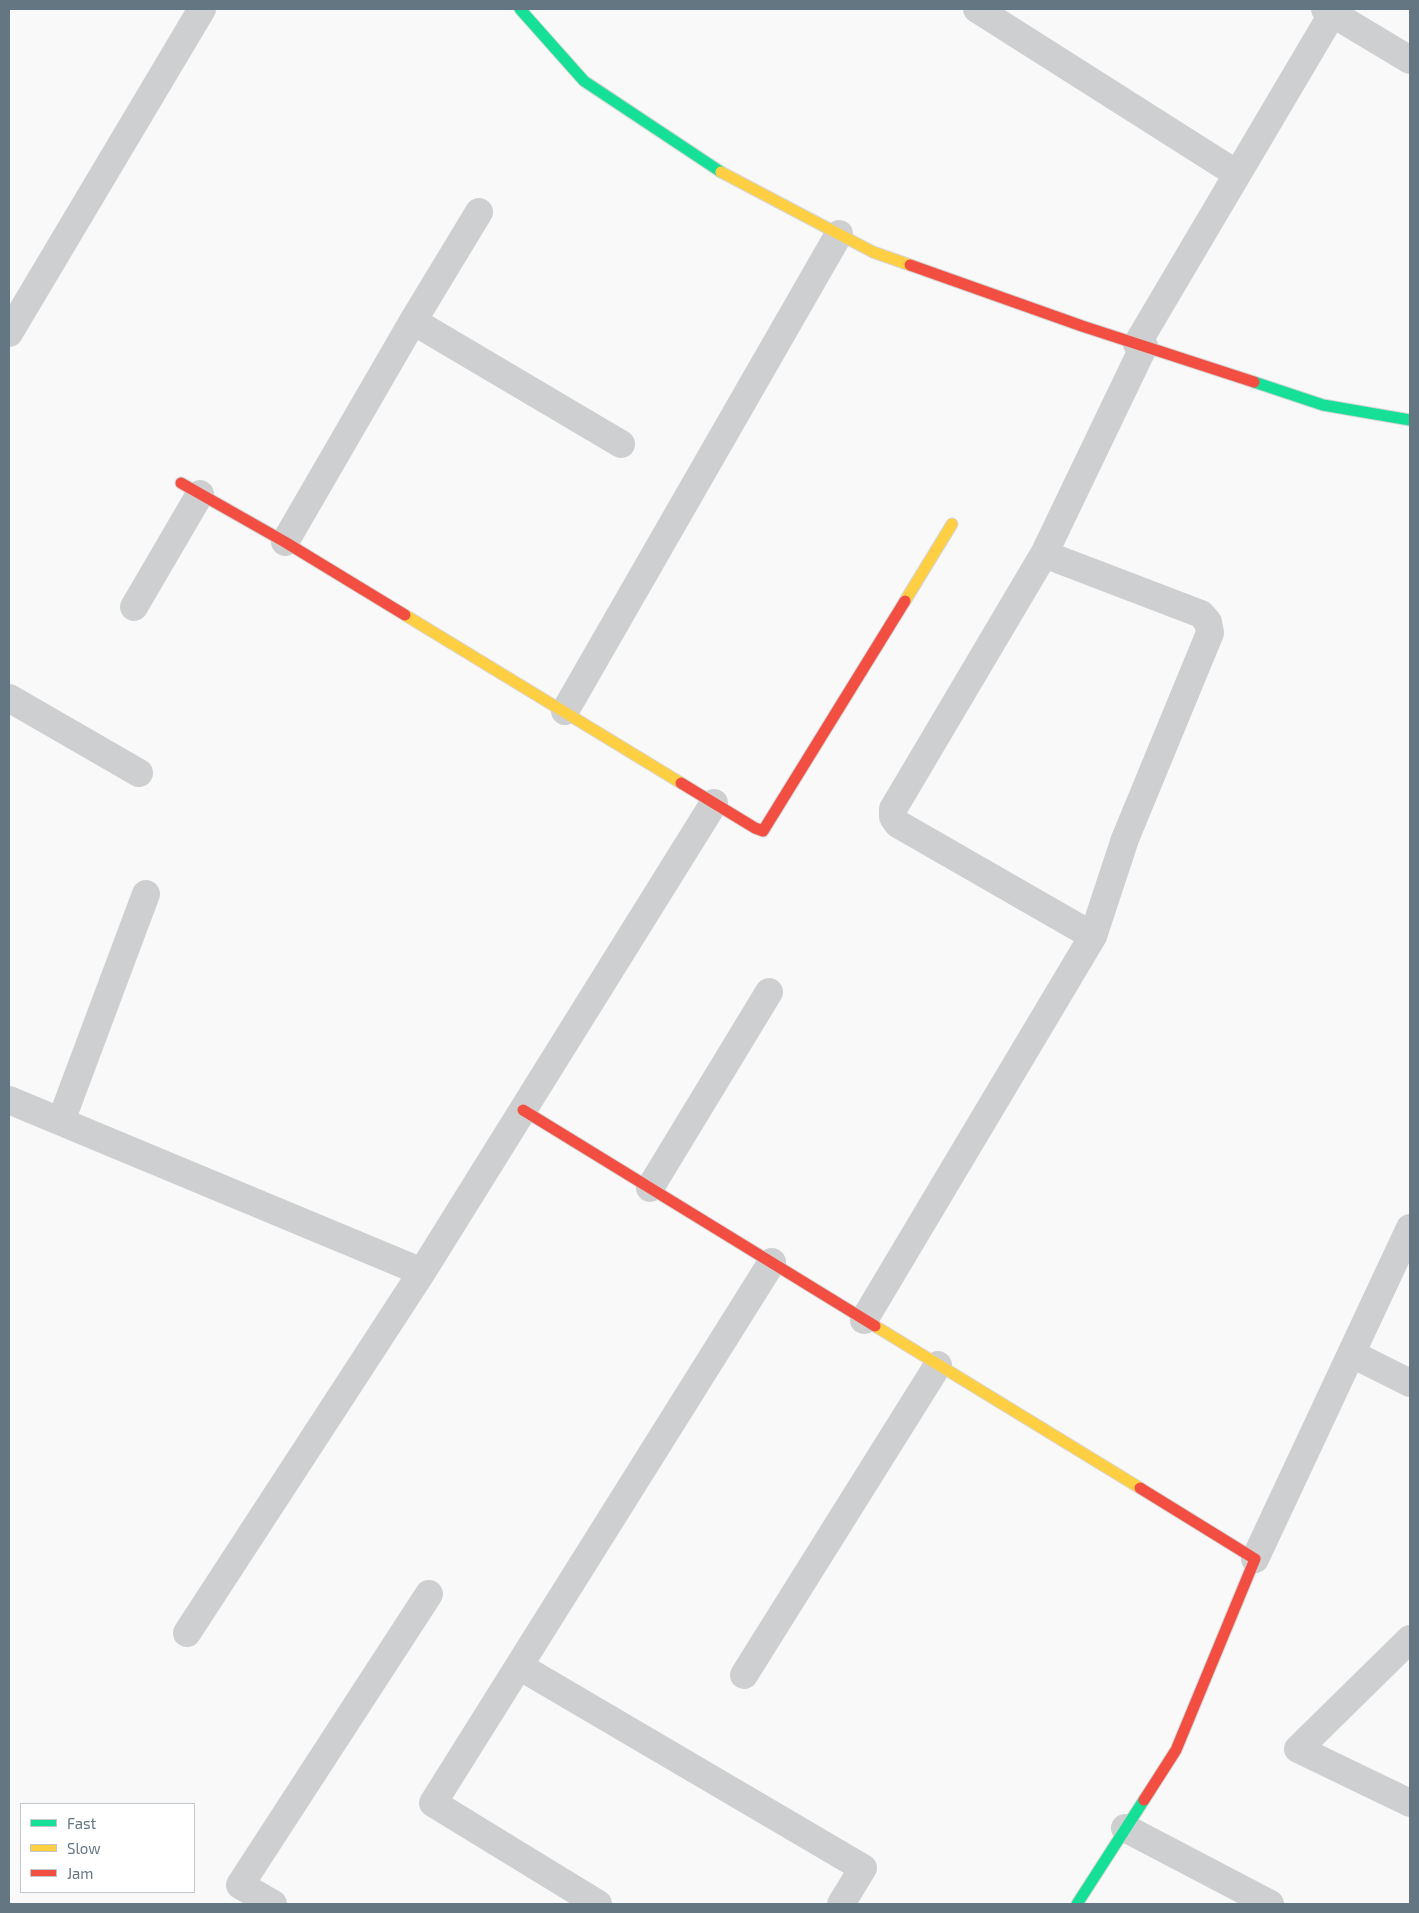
<!DOCTYPE html>
<style>
body{margin:0}
#map{position:relative;width:1419px;height:1913px;overflow:hidden;background:#f9f9f9;font-family:"Exo 2",sans-serif}
canvas{display:block}
.frame{position:absolute;inset:0;border:10px solid #657683;pointer-events:none}
.legend{position:absolute;left:20px;top:1803px;width:175px;height:90px;box-sizing:border-box;background:#fff;border:1px solid #c1c8cd;margin:0;padding:6px 9px;list-style:none;font-size:15px;color:#657683}
.legend li{display:flex;align-items:center;gap:10px;height:25px}
.legend b{width:25px;border:1px solid #c1c8cd}
</style>
<div id="map">
<canvas width="1419" height="1913"></canvas>
<div class="frame"></div>
<ul class="legend">
<li><b style="height:6px;background:#16e098"></b>Fast</li>
<li><b style="height:6px;background:#ffcf43"></b>Slow</li>
<li><b style="height:6px;background:#f24e42"></b>Jam</li>
</ul>
</div>
<script>
const context = document.querySelector('canvas').getContext('2d');
context.lineJoin = 'round';
const poly = rows => new Path2D(rows.map(r => 'M' + r).join(''));
function trace(path, color, width, dash) { context.strokeStyle = color; context.lineWidth = width; context.lineCap = dash ? 'butt' : 'round'; context.setLineDash(dash || []); context.stroke(path); }
const street = poly([
 [977,9,1237,174],
 [1325,9,1410,60],
 [413,321,621,444],
 [9,333,202,9],
 [1137,344,1335,9],
 [285,542,413,321,479,212],
 [134,607,200,494],
 [9,698,139,773],
 [565,711,839,234],
 [1093,936,898,824,893,817,893,809,1044,554,1144,346],
 [9,1100,422,1272],
 [61,1121,146,894],
 [650,1188,769,992],
 [864,1320,1093,936,1125,839,1210,633,1208,622,1201,614,1044,554],
 [1352,1354,1410,1383],
 [1255,1559,1410,1228],
 [187,1633,422,1272,714,803],
 [1410,1639,1298,1749,1410,1803],
 [519,1666,863,1868,841,1904],
 [744,1675,938,1365],
 [1125,1828,1270,1904],
 [273,1904,240,1885,429,1594],
 [598,1904,433,1803,772,1262]
]);
const fast = poly([
 [520,9,584,81,721,172],
 [1254,382,1323,405,1410,420],
 [1077,1904,1144,1800]
]);
const slow = poly([
 [721,172,873,252,910,265],
 [905,601,952,524],
 [405,615,681,783],
 [875,1326,1140,1488]
]);
const jam = poly([
 [910,265,1082,326,1254,382],
 [181,483,285,542,405,615],
 [681,783,755,828,763,831,905,601],
 [523,1110,875,1326],
 [1140,1488,1255,1559,1176,1750,1144,1800]
]);
trace(fast, '#d5d6d7', 13);
trace(slow, '#d5d6d7', 13);
trace(jam, '#d5d6d7', 13);
trace(street, '#cecfd0', 28);
trace(fast, '#16e098', 11);
trace(slow, '#ffcf43', 11);
trace(jam, '#f24e42', 11);
</script>
